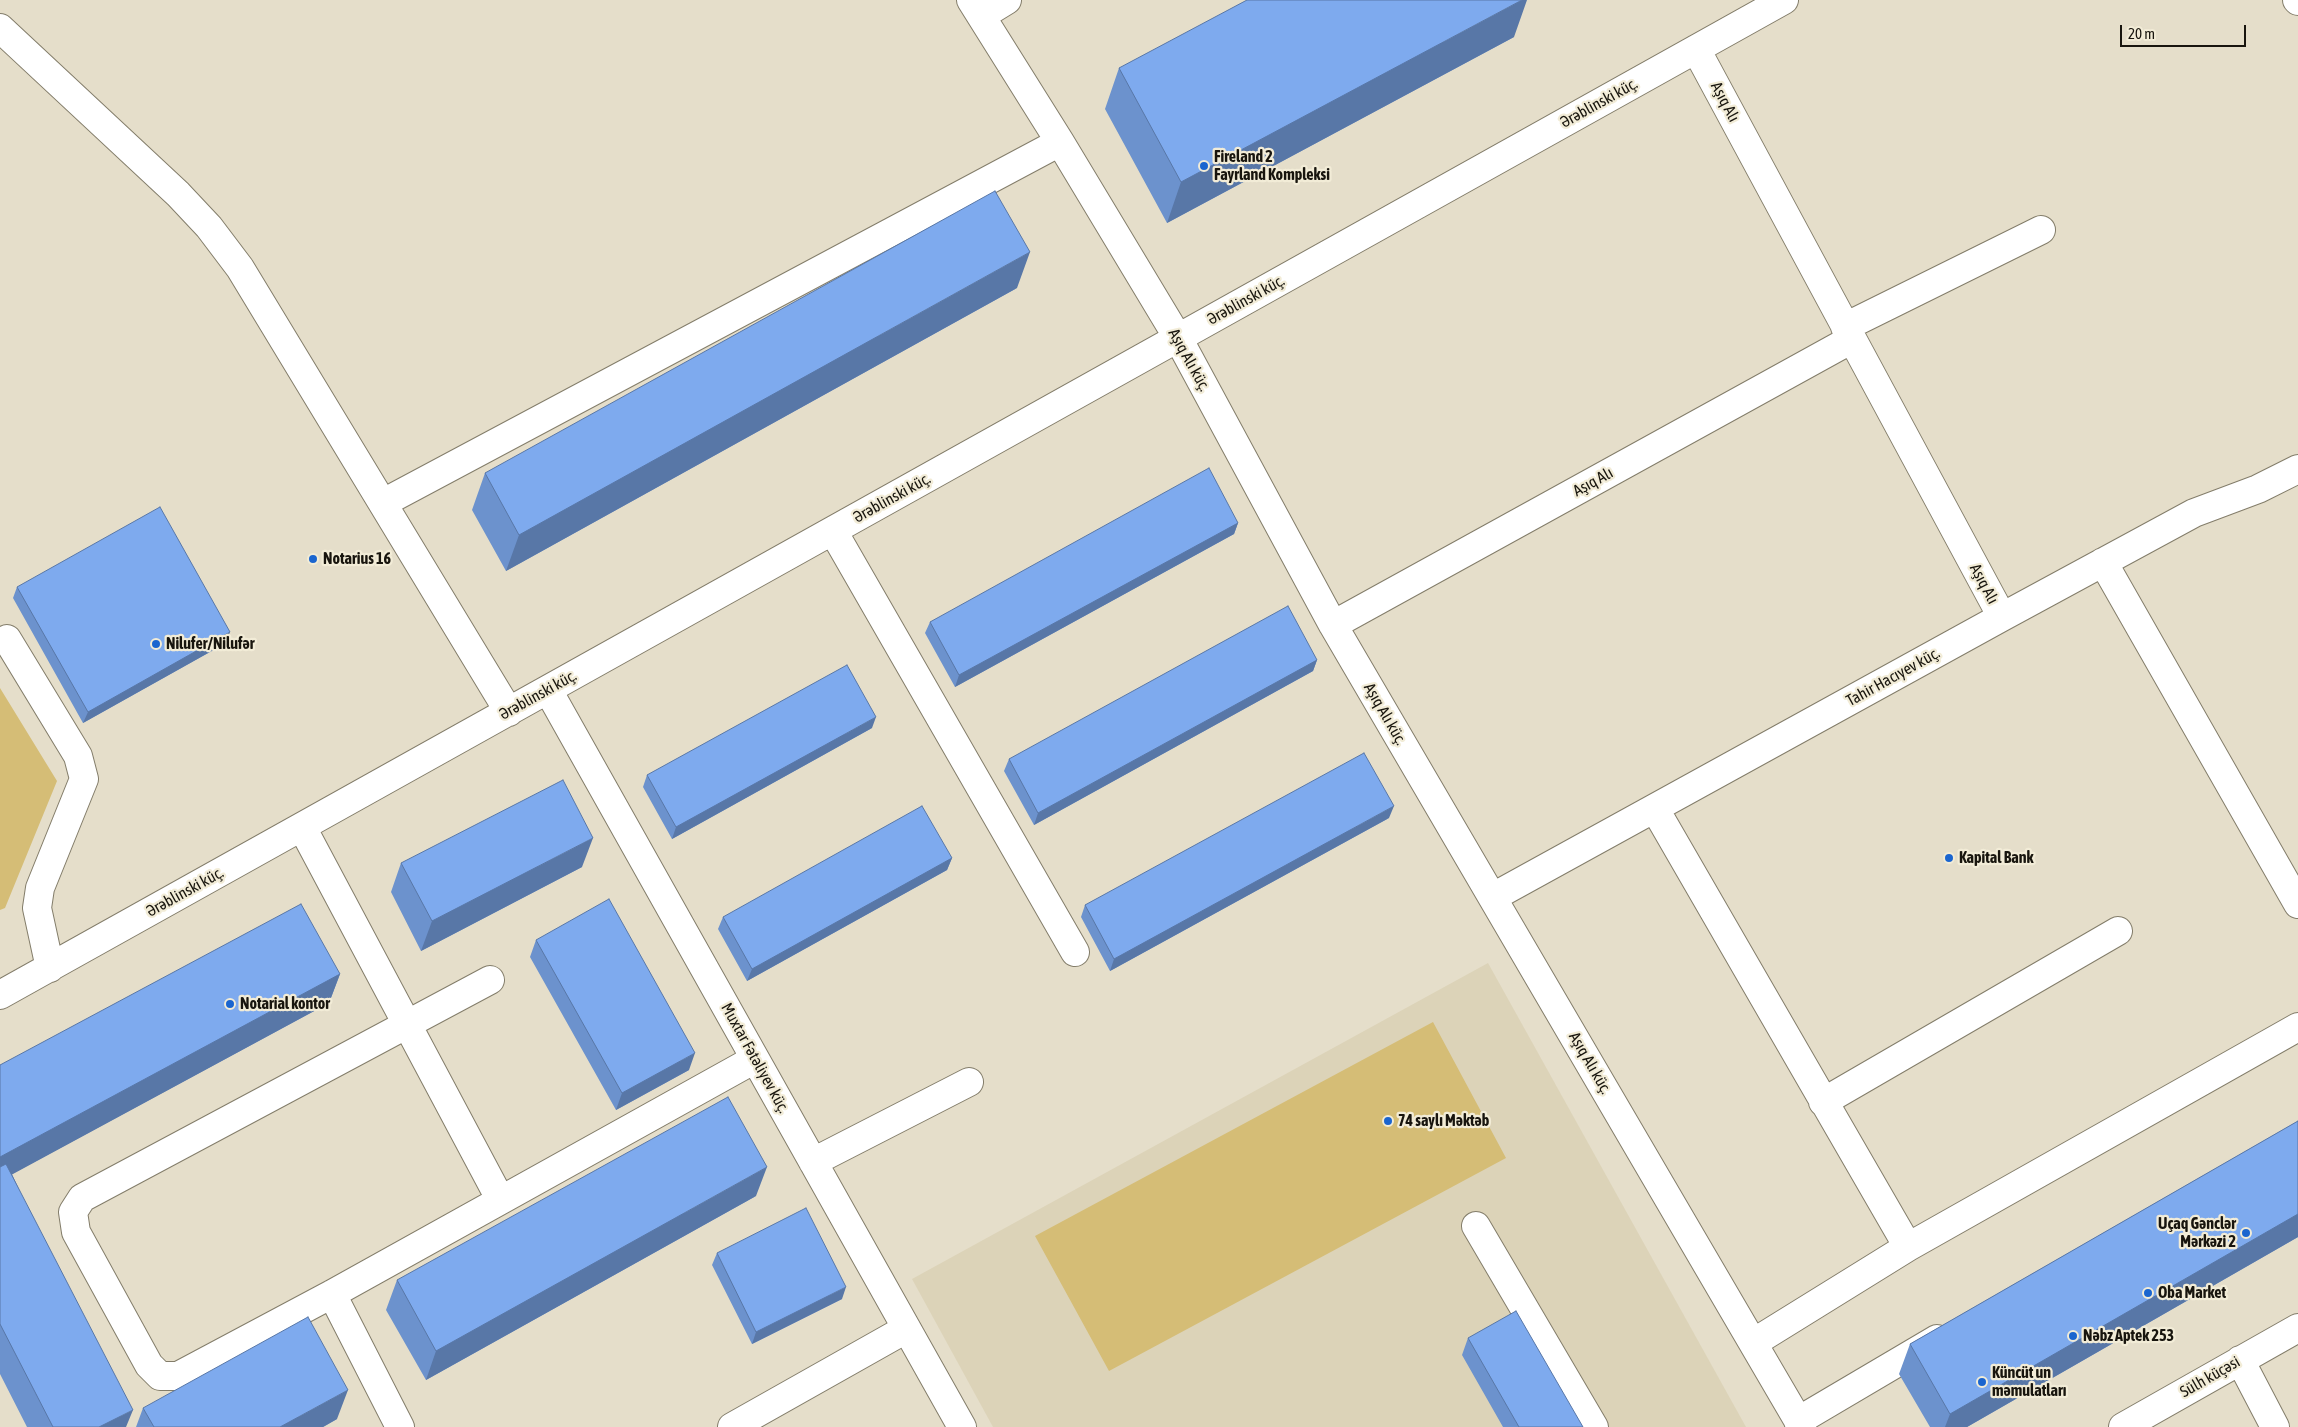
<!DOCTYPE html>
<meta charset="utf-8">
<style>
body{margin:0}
#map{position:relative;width:2298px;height:1427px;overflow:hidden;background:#e5deca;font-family:"Asap Condensed",sans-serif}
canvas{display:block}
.scale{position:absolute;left:2120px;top:25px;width:126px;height:22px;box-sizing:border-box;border:2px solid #18150e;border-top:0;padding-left:6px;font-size:15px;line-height:18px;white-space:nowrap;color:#18150e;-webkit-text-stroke:4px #f2ecd7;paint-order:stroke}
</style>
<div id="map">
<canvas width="2298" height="1427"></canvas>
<div class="scale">20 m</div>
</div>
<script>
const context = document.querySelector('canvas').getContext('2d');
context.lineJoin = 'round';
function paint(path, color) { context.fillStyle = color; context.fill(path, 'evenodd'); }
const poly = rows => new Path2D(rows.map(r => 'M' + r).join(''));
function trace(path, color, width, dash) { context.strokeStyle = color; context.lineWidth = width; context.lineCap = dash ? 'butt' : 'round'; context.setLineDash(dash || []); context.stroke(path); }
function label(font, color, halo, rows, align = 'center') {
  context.font = font + ' "Asap Condensed",sans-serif'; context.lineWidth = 4.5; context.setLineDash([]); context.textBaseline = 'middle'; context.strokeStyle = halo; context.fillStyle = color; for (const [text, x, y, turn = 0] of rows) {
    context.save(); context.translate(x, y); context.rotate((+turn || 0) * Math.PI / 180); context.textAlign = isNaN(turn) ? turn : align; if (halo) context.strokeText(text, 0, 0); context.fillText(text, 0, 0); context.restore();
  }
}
const built = poly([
 [1488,963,1746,1427,993,1427,912,1279]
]);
const green = poly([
 [0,688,57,781,5,908,0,910],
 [1433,1022,1506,1158,1109,1371,1035,1236]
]);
const minor = poly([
 [971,0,1060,142,1178,338,1333,625,1802,1427],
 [2297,0,2298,1],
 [981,16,1007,0],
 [0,28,178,194,209,227,240,268,509,712],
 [1696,49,2002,617],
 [1845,327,2041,230],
 [383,503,1060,142],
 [833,531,1075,952],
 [2103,562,2298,904],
 [1333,625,1852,339],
 [7,639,78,756,84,779,40,888,37,908,50,968],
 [548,690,962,1427],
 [1655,809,1908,1247],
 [302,827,500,1199],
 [1493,897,2002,617,2194,513,2258,489,2298,469],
 [490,980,82,1198,73,1212,76,1232,149,1365,160,1376,178,1376,332,1294,755,1059],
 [0,995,1784,0],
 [1823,1102,2118,931],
 [813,1162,969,1082],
 [1476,1226,1594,1427],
 [332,1294,400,1427],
 [1753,1343,1908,1247,2298,1027],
 [2240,1360,2275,1427],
 [1798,1421,1937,1339],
 [732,1427,906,1329],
 [2123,1427,2298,1328]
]);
const wall = poly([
 [1514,37,1167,223,1105,109,1119,68],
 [1017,288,506,571,472,510,485,473],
 [1238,523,1234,534,955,687,925,633,930,622],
 [17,587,226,643,83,723,13,598],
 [1317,660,1313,671,1034,825,1004,771,1009,759],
 [872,728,672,839,643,787,647,775],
 [1389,818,1110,971,1081,917,1085,905],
 [952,858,947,870,747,981,718,929,723,917],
 [401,863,582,867,421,951,391,892],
 [536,940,689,1070,616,1110,530,957],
 [340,974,329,1003,12,1174,126,1427,27,1427,0,1374,0,1065],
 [2298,1121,2298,1237,1967,1427,1930,1427,1899,1374,1910,1344],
 [756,1196,426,1380,386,1310,397,1280],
 [717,1253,842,1299,752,1344,712,1265],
 [1468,1338,1583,1427,1503,1427,1462,1355],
 [143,1408,337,1419,323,1427,136,1427]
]);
const shadedWall = poly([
 [1522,0,1527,0,1514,37,1167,223,1181,182],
 [1030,252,1017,288,506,571,519,535],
 [1238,523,1234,534,955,687,959,675],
 [230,632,226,643,83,723,88,712],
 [1317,660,1313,671,1034,825,1038,813],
 [876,717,872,728,672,839,676,827],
 [1394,806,1389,818,1110,971,1114,959],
 [593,838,582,867,421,951,432,921],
 [952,858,947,870,747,981,752,969],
 [340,974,329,1003,0,1181,0,1157],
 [695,1053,689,1070,616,1110,622,1093],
 [767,1167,756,1196,426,1380,436,1351],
 [2298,1214,2298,1237,1967,1427,1945,1427,1950,1414],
 [846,1287,842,1299,752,1344,756,1332],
 [348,1390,337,1419,323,1427,280,1427],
 [133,1410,126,1427,99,1427]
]);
const building = poly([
 [1247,0,1522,0,1181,182,1119,68,1247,0],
 [995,191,1030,252,519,535,485,473,995,191],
 [1209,468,1238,523,959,675,930,622,1209,468],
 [160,507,230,632,88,712,17,587,160,507],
 [1288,606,1317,660,1038,813,1009,759,1288,606],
 [847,665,876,717,676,827,647,775,847,665],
 [1364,753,1394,806,1114,959,1085,905,1364,753],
 [563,780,593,838,432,921,401,863,563,780],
 [922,806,952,858,752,969,723,917,922,806],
 [609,899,695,1053,622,1093,536,940,609,899],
 [301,904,340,974,0,1157,0,1065,301,904],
 [728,1097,767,1167,436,1351,397,1280,728,1097],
 [2298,1121,2298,1214,1950,1414,1910,1344,2298,1121],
 [6,1164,133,1410,99,1427,53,1427,0,1324,0,1167,6,1164],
 [806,1208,846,1287,756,1332,717,1253,806,1208],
 [1516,1311,1583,1427,1519,1427,1468,1338,1516,1311],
 [308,1317,348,1390,280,1427,154,1427,143,1408,308,1317]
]);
const markers = [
 [1204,166,5,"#1a65cf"],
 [313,559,5,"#1a65cf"],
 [156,644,5,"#1a65cf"],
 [1949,858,5,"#1a65cf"],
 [230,1004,5,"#1a65cf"],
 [1388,1121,5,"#1a65cf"],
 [2246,1233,5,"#1a65cf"],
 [2148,1293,5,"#1a65cf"],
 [2073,1336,5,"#1a65cf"],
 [1982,1382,5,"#1a65cf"]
];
const streetNames = [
 ["Aşıq Alı",1725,102,62],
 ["Ərəblinski küç.",1599,103,-29],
 ["Ərəblinski küç.",1246,300,-29],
 ["Aşıq Alı küç.",1189,360,61],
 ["Aşıq Alı",1593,482,-29],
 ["Ərəblinski küç.",892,498,-29],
 ["Aşıq Alı",1984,584,62],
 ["Tahir Hacıyev küç.",1893,677,-29],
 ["Ərəblinski küç.",538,695,-29],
 ["Aşıq Alı küç.",1385,714,60],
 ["Ərəblinski küç.",185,892,-29],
 ["Muxtar Fətəliyev küç.",755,1058,61],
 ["Aşıq Alı küç.",1590,1063,60],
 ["Sülh küçəsi",2210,1377,-30]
];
const poiNames = [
 ["Fireland 2",1214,157],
 ["Fayrland Kompleksi",1214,175],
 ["Notarius 16",323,559],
 ["Nilufer/Nilufər",166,644],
 ["Kapital Bank",1959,858],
 ["Notarial kontor",240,1004],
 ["74 saylı Məktəb",1398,1121],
 ["Uçaq Gənclər",2236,1224,"right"],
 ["Mərkəzi 2",2236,1242,"right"],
 ["Oba Market",2158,1293],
 ["Nəbz Aptek 253",2083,1336],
 ["Küncüt un",1992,1373],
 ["məmulatları",1992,1391]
];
paint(built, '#dcd3b8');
paint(green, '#d5bd76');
trace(minor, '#837d6a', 30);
trace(minor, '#fff', 28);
paint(wall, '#6c92cd');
paint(shadedWall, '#5877a7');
paint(building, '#7eaaee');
trace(building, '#5877a7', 1);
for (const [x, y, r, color] of markers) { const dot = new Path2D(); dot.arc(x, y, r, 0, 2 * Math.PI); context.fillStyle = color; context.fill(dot); trace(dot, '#f2ecd7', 2); }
label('16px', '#18150e', '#f2ecd7', streetNames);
label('bold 16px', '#18150e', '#f2ecd7', poiNames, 'left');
</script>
